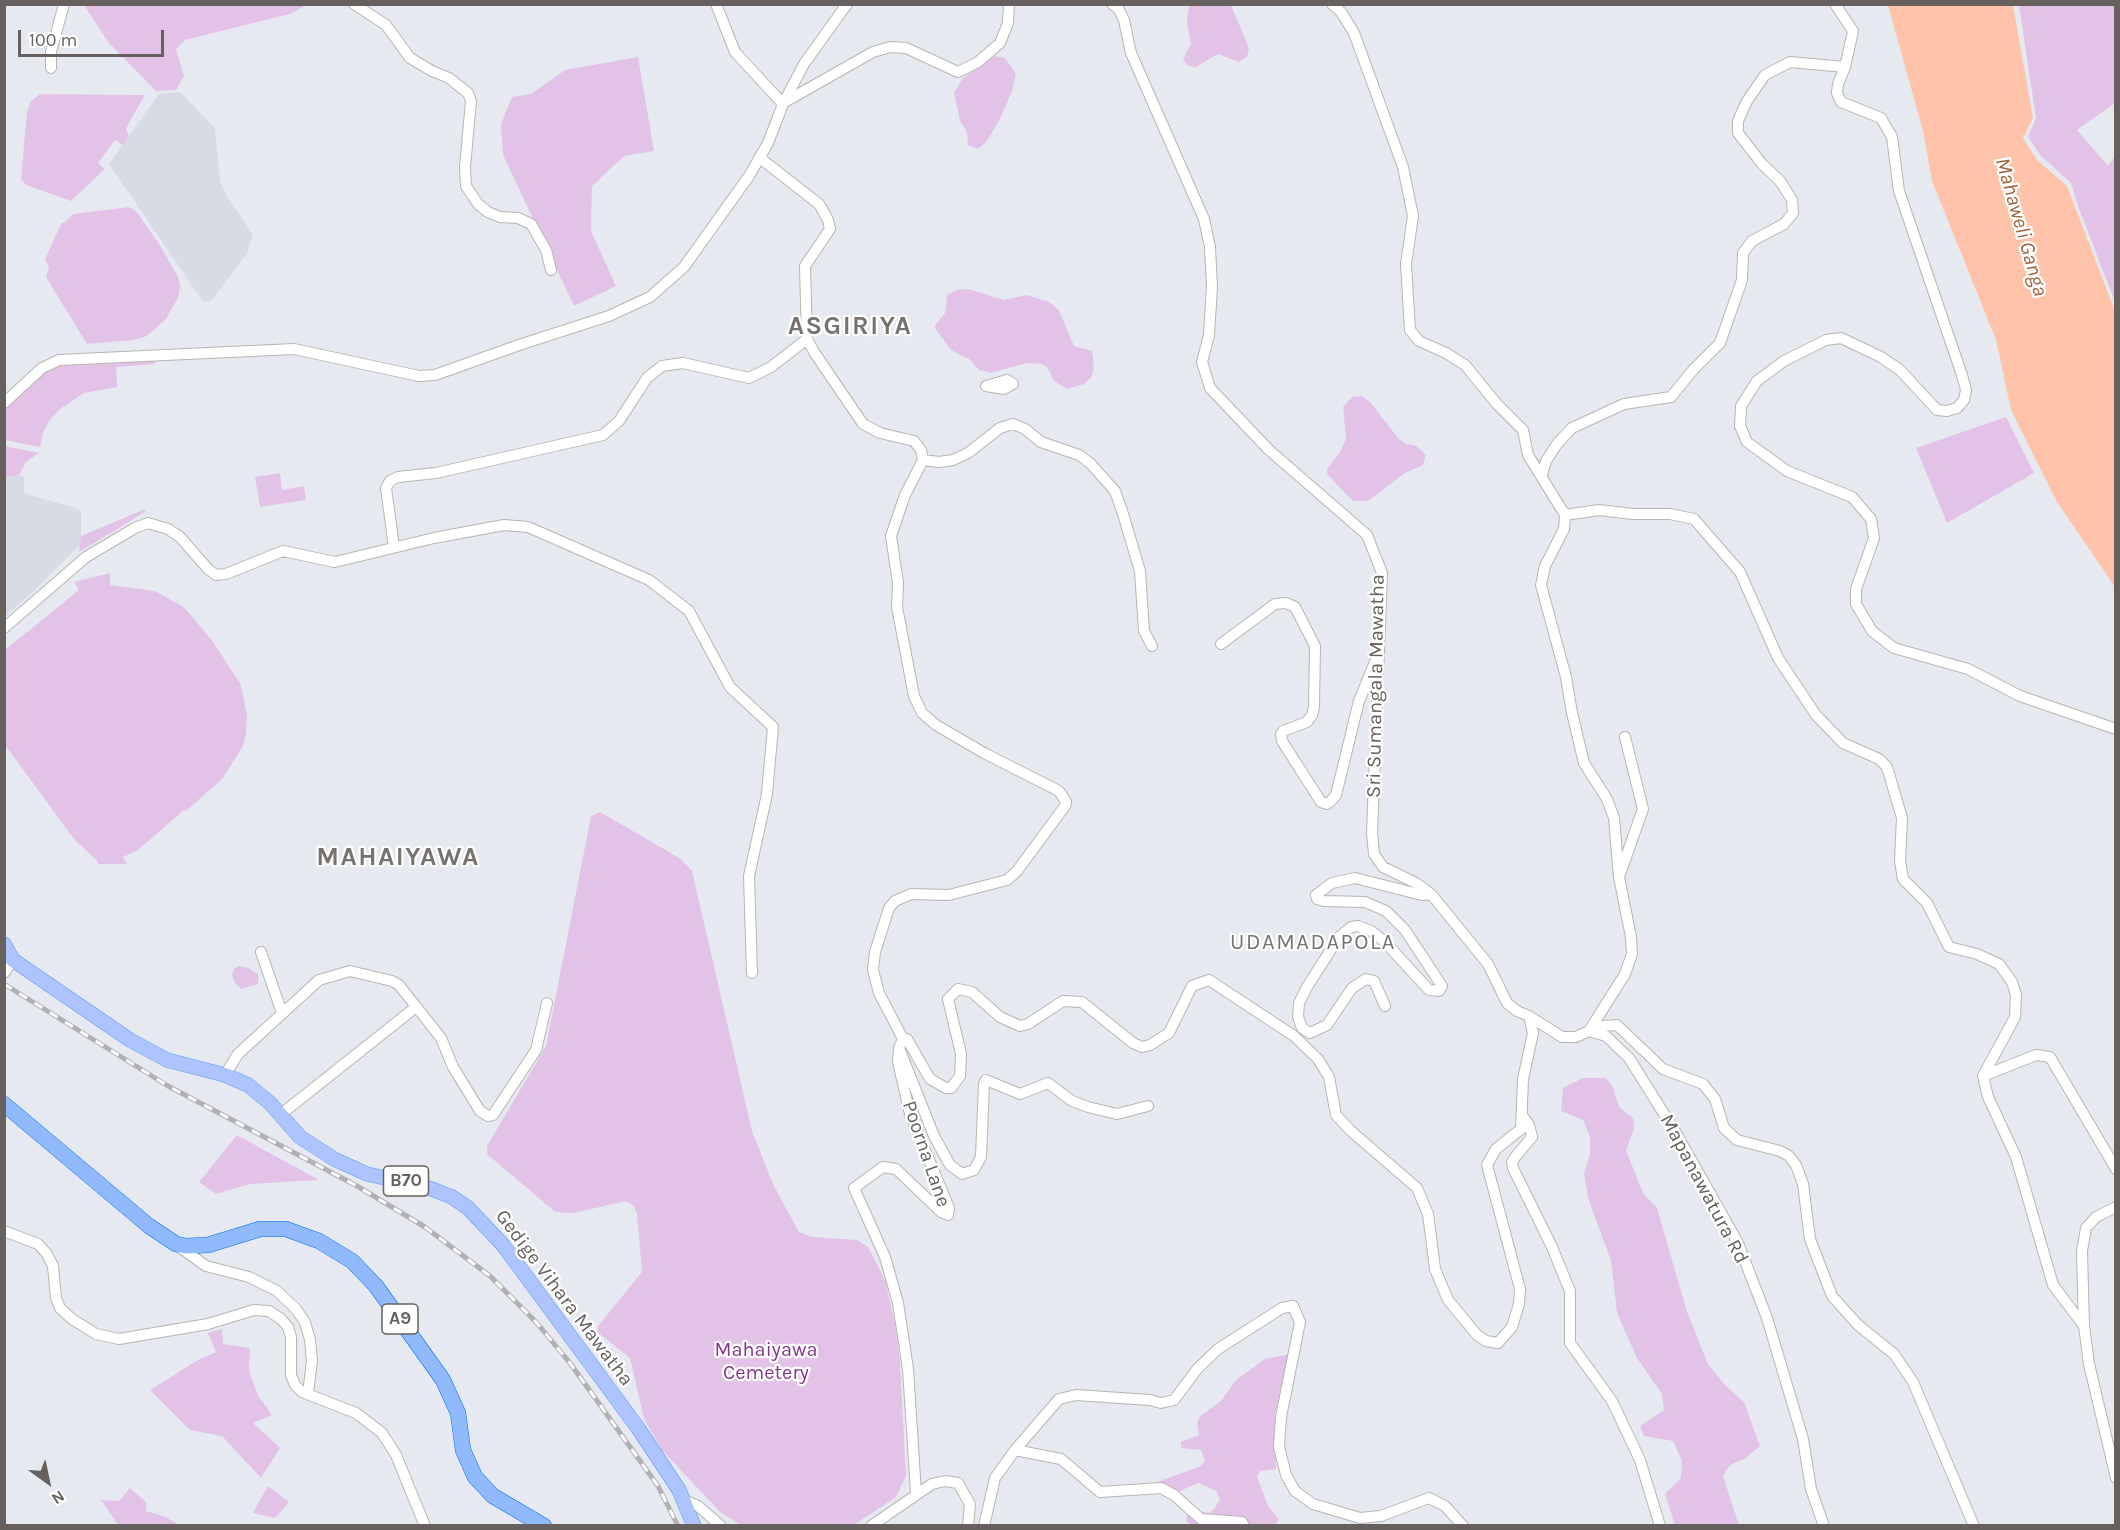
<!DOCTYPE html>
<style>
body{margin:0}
#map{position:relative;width:2120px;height:1530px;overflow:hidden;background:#e6eaf0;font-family:Karla,sans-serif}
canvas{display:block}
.frame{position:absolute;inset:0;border:6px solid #66615e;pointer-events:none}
.north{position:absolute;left:18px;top:1452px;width:60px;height:60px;-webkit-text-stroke:4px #fff;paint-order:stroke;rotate:147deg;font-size:16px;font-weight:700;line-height:24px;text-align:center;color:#66615e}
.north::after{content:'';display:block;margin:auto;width:21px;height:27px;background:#66615e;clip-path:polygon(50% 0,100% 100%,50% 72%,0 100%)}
.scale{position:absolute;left:18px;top:30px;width:146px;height:27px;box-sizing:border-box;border:3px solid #66615e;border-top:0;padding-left:8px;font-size:18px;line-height:21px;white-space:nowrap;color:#66615e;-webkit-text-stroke:4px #fff;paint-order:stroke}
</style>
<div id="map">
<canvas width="2120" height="1530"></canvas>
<div class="frame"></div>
<div class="north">N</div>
<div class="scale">100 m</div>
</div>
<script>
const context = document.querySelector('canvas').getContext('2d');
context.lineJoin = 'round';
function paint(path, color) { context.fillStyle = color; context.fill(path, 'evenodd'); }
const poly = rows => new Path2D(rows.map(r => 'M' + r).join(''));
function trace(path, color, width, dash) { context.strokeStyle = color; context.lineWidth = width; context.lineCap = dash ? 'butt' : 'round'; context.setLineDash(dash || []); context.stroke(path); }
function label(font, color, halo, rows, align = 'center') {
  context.font = font + ' Karla,sans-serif'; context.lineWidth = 4.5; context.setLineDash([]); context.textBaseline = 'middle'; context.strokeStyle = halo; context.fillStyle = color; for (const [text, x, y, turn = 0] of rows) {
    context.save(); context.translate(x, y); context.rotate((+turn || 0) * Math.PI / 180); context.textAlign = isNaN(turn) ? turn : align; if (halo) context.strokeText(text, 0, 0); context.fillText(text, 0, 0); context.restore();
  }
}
const education = poly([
 [180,92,215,128,220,181,225,193,253,235,246,255,213,299,204,303,109,164,159,94],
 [19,475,24,477,24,491,26,494,76,508,81,512,81,544,32,593,5,616,5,477]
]);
const green = poly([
 [84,5,306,5,290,14,185,40,176,49,184,76,176,90,156,91,108,42],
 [1189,5,1231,5,1249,48,1247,57,1239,62,1218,54,1196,67,1188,66,1183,59,1191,44,1187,23],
 [2019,5,2115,5,2115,103,2077,130,2108,166,2115,156,2115,302,2078,206,2071,183,2041,156,2028,137,2036,118],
 [995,56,1005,58,1016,74,1012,91,999,121,986,142,978,149,968,145,967,132,960,121,954,93,963,78],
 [638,57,654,151,624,156,592,186,591,231,616,286,574,306,503,155,501,124,512,97,531,94,565,70],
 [40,94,145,95,126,128,129,136,123,145,115,140,98,163,105,169,71,201,26,185,21,179,27,112,31,101],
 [129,207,137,212,161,247,178,277,180,286,178,298,166,319,147,336,134,340,87,344,46,277,49,267,45,259,62,222,64,223,73,214],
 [968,289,1004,300,1027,295,1049,302,1059,310,1074,346,1092,351,1094,367,1091,378,1084,384,1067,389,1054,381,1047,367,1042,364,1027,363,991,373,979,370,969,359,951,350,934,327,945,313,947,295,957,290],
 [155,357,155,364,116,367,117,387,84,393,60,409,49,421,43,433,40,447,5,440,5,407,33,379,58,364],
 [1362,396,1371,403,1398,438,1406,444,1417,446,1426,455,1423,465,1405,473,1368,501,1353,501,1327,474,1327,469,1340,452,1346,439,1343,407,1352,397],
 [2006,417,2034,473,1947,523,1916,448],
 [5,446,39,453,26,462,19,475,5,477],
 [280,473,282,490,304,486,306,500,260,507,255,477],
 [145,509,146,511,132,520,79,552,81,536],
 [110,573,110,585,155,591,182,606,189,613,211,639,241,685,247,716,246,734,243,746,223,778,186,811,184,810,138,850,123,857,127,864,98,864,98,862,74,839,5,745,5,650,79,590,74,582],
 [600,812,681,859,692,871,752,1131,773,1184,799,1232,812,1237,857,1240,868,1247,885,1280,895,1323,900,1362,906,1476,896,1497,854,1525,741,1525,720,1512,661,1449,644,1419,630,1358,597,1332,598,1326,642,1272,637,1213,633,1205,626,1201,574,1213,555,1212,487,1154,487,1146,546,1046,591,816],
 [239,966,248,968,258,974,258,984,241,989,235,983,232,975,234,969],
 [1583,1078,1606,1078,1613,1087,1619,1107,1633,1118,1634,1129,1626,1150,1643,1193,1657,1208,1687,1312,1708,1364,1725,1385,1744,1402,1760,1446,1746,1458,1730,1465,1723,1476,1739,1525,1675,1525,1665,1494,1681,1478,1682,1461,1673,1441,1644,1436,1640,1426,1664,1410,1662,1394,1637,1358,1617,1313,1611,1261,1588,1198,1584,1173,1590,1154,1590,1137,1583,1120,1561,1111,1563,1088],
 [237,1135,319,1180,250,1184,216,1194,199,1182],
 [222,1329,223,1344,250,1348,249,1371,258,1395,272,1415,253,1423,280,1448,261,1478,222,1436,190,1430,150,1390,198,1360,216,1352,208,1333],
 [1290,1354,1275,1414,1276,1469,1260,1471,1257,1477,1268,1506,1279,1519,1275,1525,1190,1525,1186,1520,1188,1514,1195,1511,1210,1513,1215,1508,1220,1499,1216,1491,1199,1483,1180,1491,1159,1491,1149,1485,1201,1466,1205,1461,1201,1450,1181,1448,1181,1442,1199,1435,1197,1423,1200,1416,1221,1401,1236,1380,1265,1359],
 [268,1486,289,1502,275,1518,253,1513],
 [130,1488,146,1502,146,1511,166,1517,178,1525,118,1525,101,1500,119,1501]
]);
const water = poly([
 [1888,5,2013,5,2033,118,2023,138,2037,160,2067,186,2115,311,2115,587,2057,502,2011,410,1996,340,1932,181,1923,131]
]);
const minor = poly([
 [354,4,386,25,410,58,432,71,449,78,468,93,471,101,465,167,466,186,478,204,488,212,500,217,518,218,531,224,546,250,551,270],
 [716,4,735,52,783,104],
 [1112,4,1118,8,1124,20,1131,53,1204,219,1210,247,1212,287,1209,335,1202,362,1210,388,1269,450,1367,535,1382,573,1372,833,1374,854,1383,867,1416,883,1431,894,1488,964,1507,1003,1517,1011,1529,1016,1562,1037,1576,1037,1589,1031,1606,1036,1629,1058,1676,1133,1738,1243,1767,1318,1803,1439,1811,1489,1824,1526],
 [1332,4,1341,12,1354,33,1403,167,1413,216,1406,264,1410,330,1419,341,1446,353,1465,365,1496,403,1523,430,1528,455,1565,515,1564,529,1545,566,1541,585,1566,677,1572,713,1584,763,1607,799,1614,818,1619,877,1631,937,1632,954,1625,974,1589,1031],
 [1835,4,1853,31,1845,67,1838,84,1837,93,1841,102,1881,118,1892,137,1899,191,1962,375,1966,390,1964,400,1957,408,1947,411,1937,410,1900,370,1881,357,1841,338,1826,340,1784,361,1757,381,1741,406,1740,426,1747,442,1787,471,1852,497,1871,519,1874,538,1856,589,1856,604,1872,631,1894,648,1968,669,2020,696,2116,729],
 [51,68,51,52,64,4],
 [783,103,873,52,890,47,906,48,958,72,978,62,1000,43,1008,23,1009,4],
 [760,158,819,204,828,220,830,229,805,266,807,339,814,352,863,424,880,433,914,441,921,450,923,460,905,495,891,536,898,583,897,607,914,696,922,713,936,725,984,753,1059,791,1066,802,1065,806,1017,871,1007,880,949,895,911,894,895,901,889,908,875,952,873,970,879,993,903,1039],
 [1007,380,1013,384,1004,389,986,386,1007,380],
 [4,403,42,368,59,360,294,349,419,376,435,375,522,344,609,316,650,297,684,267,749,176,768,143,783,104,804,64,847,4],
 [923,460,939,462,953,460,968,453,1000,428,1013,424,1025,429,1041,442,1079,455,1090,463,1115,491,1123,514,1140,571,1144,631,1152,646],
 [1542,475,1546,461,1557,444,1572,428,1624,404,1671,397,1693,370,1720,343,1742,280,1743,253,1752,241,1784,224,1793,213,1792,200,1780,181,1762,164,1738,133,1738,121,1747,101,1765,75,1790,62,1845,67],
 [1565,515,1599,510,1633,514,1670,514,1694,519,1740,572,1778,658,1816,715,1843,743,1879,759,1887,767,1902,818,1900,861,1903,879,1927,903,1949,947,1977,954,1999,964,2012,982,2016,995,2015,1017,1983,1076,1988,1097,2016,1157,2053,1285,2084,1326],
 [394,547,386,488,390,481,398,477,436,473,603,435,619,421,647,378,662,366,683,363,749,378,771,367,807,339],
 [4,628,86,557,135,528,148,523,168,529,180,537,208,569,216,575,226,574,283,551,335,562,434,538,504,525,528,527,649,580,689,611,730,687,773,727,767,794,749,876,752,973],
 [1221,644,1275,604,1286,603,1295,607,1315,646,1314,707,1312,715,1307,722,1283,731,1281,734,1282,741,1321,802,1327,804,1331,801,1336,795,1359,701,1375,662],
 [1620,874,1643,809,1625,737],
 [261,952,282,1013],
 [4,973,13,960],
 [1385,1006,1374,981,1366,979,1352,988,1327,1025,1310,1033,1302,1028,1298,1017,1299,1003,1307,987,1339,937,1351,927,1358,926,1371,931,1384,941,1429,990,1439,991,1442,986,1405,930,1386,911,1365,902,1324,901,1317,899,1316,895,1332,883,1355,878,1422,895,1431,894],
 [1590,1031,1603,1026,1617,1025,1663,1069,1703,1084,1715,1099,1724,1128,1737,1140,1780,1151,1789,1156,1796,1165,1803,1184,1810,1239,1832,1296,1858,1325,1894,1354,1913,1382,1974,1526],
 [899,1048,934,1136,950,1165,962,1174,974,1170,981,1157,984,1084,986,1080,1020,1094,1048,1083,1072,1101,1088,1107,1117,1114,1148,1106],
 [225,1075,238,1054,319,980,350,971,392,981,399,985,441,1038,453,1067,480,1111,488,1116,493,1115,536,1050,547,1003],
 [1983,1076,2036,1055,2050,1057,2116,1169],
 [280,1115,416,1007],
 [1522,1115,1529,1125,1532,1137,1516,1156,1512,1162,1513,1168,1552,1247,1570,1291,1570,1343,1612,1401,1640,1460,1660,1526],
 [2116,1207,2096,1217,2086,1228,2082,1251,2084,1326,2089,1364,2116,1478],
 [4,1231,38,1244,47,1254,53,1266,56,1298,60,1308,72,1319,96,1334,119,1339,208,1324,254,1310,269,1311,281,1319,288,1327,291,1337,291,1375,295,1385,302,1392,356,1413,382,1433,396,1455,425,1526],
 [178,1246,206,1266,249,1277,277,1291,295,1308,305,1322,310,1340,312,1361,308,1393],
 [1015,1450,1061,1459,1100,1492,1161,1488,1174,1495,1201,1519,1242,1522,1244,1526],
 [916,1493,908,1369,898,1303,885,1257,854,1188,883,1167,896,1169,941,1212,948,1215,949,1208,910,1114,898,1062,899,1048,903,1039,907,1039,930,1079,946,1088,951,1088,960,1076,961,1054,948,999,958,989,972,992,1000,1017,1020,1026,1028,1024,1063,1001,1082,1002,1133,1043,1142,1047,1150,1045,1169,1033,1192,986,1209,980,1294,1036,1318,1059,1329,1077,1336,1115,1351,1131,1417,1188,1428,1214,1435,1269,1448,1300,1477,1335,1486,1341,1498,1343,1512,1327,1519,1304,1520,1289,1487,1165,1496,1149,1521,1129,1523,1079,1533,1033,1529,1016],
 [684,1500,698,1506,721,1526],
 [871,1526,932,1484,945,1481,958,1483,970,1504,968,1526],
 [984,1526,995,1478,1015,1450,1059,1399,1076,1395,1150,1400,1161,1403,1174,1400,1198,1368,1218,1349,1282,1308,1293,1306,1300,1322,1281,1417,1279,1447,1286,1475,1295,1491,1313,1504,1360,1518,1381,1516,1429,1498,1445,1506,1463,1526]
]);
const major = poly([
 [4,944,13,960,130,1040,167,1060,225,1075,248,1085,270,1103,300,1137,334,1159,367,1174,429,1188,452,1197,468,1208,503,1245,638,1428,679,1490,694,1526]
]);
const highway = poly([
 [4,1104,149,1226,176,1244,186,1246,208,1245,260,1229,286,1229,319,1241,352,1261,376,1286,443,1380,458,1413,463,1450,475,1477,493,1496,544,1526]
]);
const rail = poly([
 [4,984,168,1086,357,1186,425,1227,490,1276,536,1322,570,1363,658,1486,678,1526]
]);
const shields = [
 [406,1181,45],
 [400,1319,36]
];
const shieldNames = [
 ["B70",406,1181],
 ["A9",400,1319]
];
const streetNames = [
 ["Sri Sumangala Mawatha",1376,686,-89],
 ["Poorna Lane",926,1154,71],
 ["Mapanawatura Rd",1704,1189,62],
 ["Gedige Vihara Mawatha",564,1298,53]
];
const parkNames = [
 ["Mahaiyawa",766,1350],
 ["Cemetery",766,1373]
];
const waterNames = [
 ["Mahaweli Ganga",2021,227,74]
];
const quarterNames = [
 ["UDAMADAPOLA",1313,943]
];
const districtNames = [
 ["ASGIRIYA",850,327],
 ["MAHAIYAWA",398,858]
];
paint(education, '#d7dbe3');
paint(green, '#e2c3e7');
paint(water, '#fec3a8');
trace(minor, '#b8b5b1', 12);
trace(major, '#5f9af0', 15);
trace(highway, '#026cf4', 16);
trace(minor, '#fff', 10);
trace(major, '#adc4fe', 14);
trace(highway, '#91bafc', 15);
trace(rail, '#b2b1b1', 5);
trace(rail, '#fff', 3, [9]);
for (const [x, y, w] of shields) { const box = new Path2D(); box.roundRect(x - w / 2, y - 15, w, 30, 4.5); context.fillStyle = '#fff'; context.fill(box); trace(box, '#66615e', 1.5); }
label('bold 18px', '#66615e', null, shieldNames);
label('20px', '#66615e', '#fff', streetNames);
label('20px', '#85388b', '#fff', parkNames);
label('italic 21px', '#9f633e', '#fff', waterNames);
context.letterSpacing = '1.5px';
label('22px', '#78726f', '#fff', quarterNames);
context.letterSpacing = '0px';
context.letterSpacing = '1.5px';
label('bold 26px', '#78726f', '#fff', districtNames);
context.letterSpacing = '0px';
</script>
